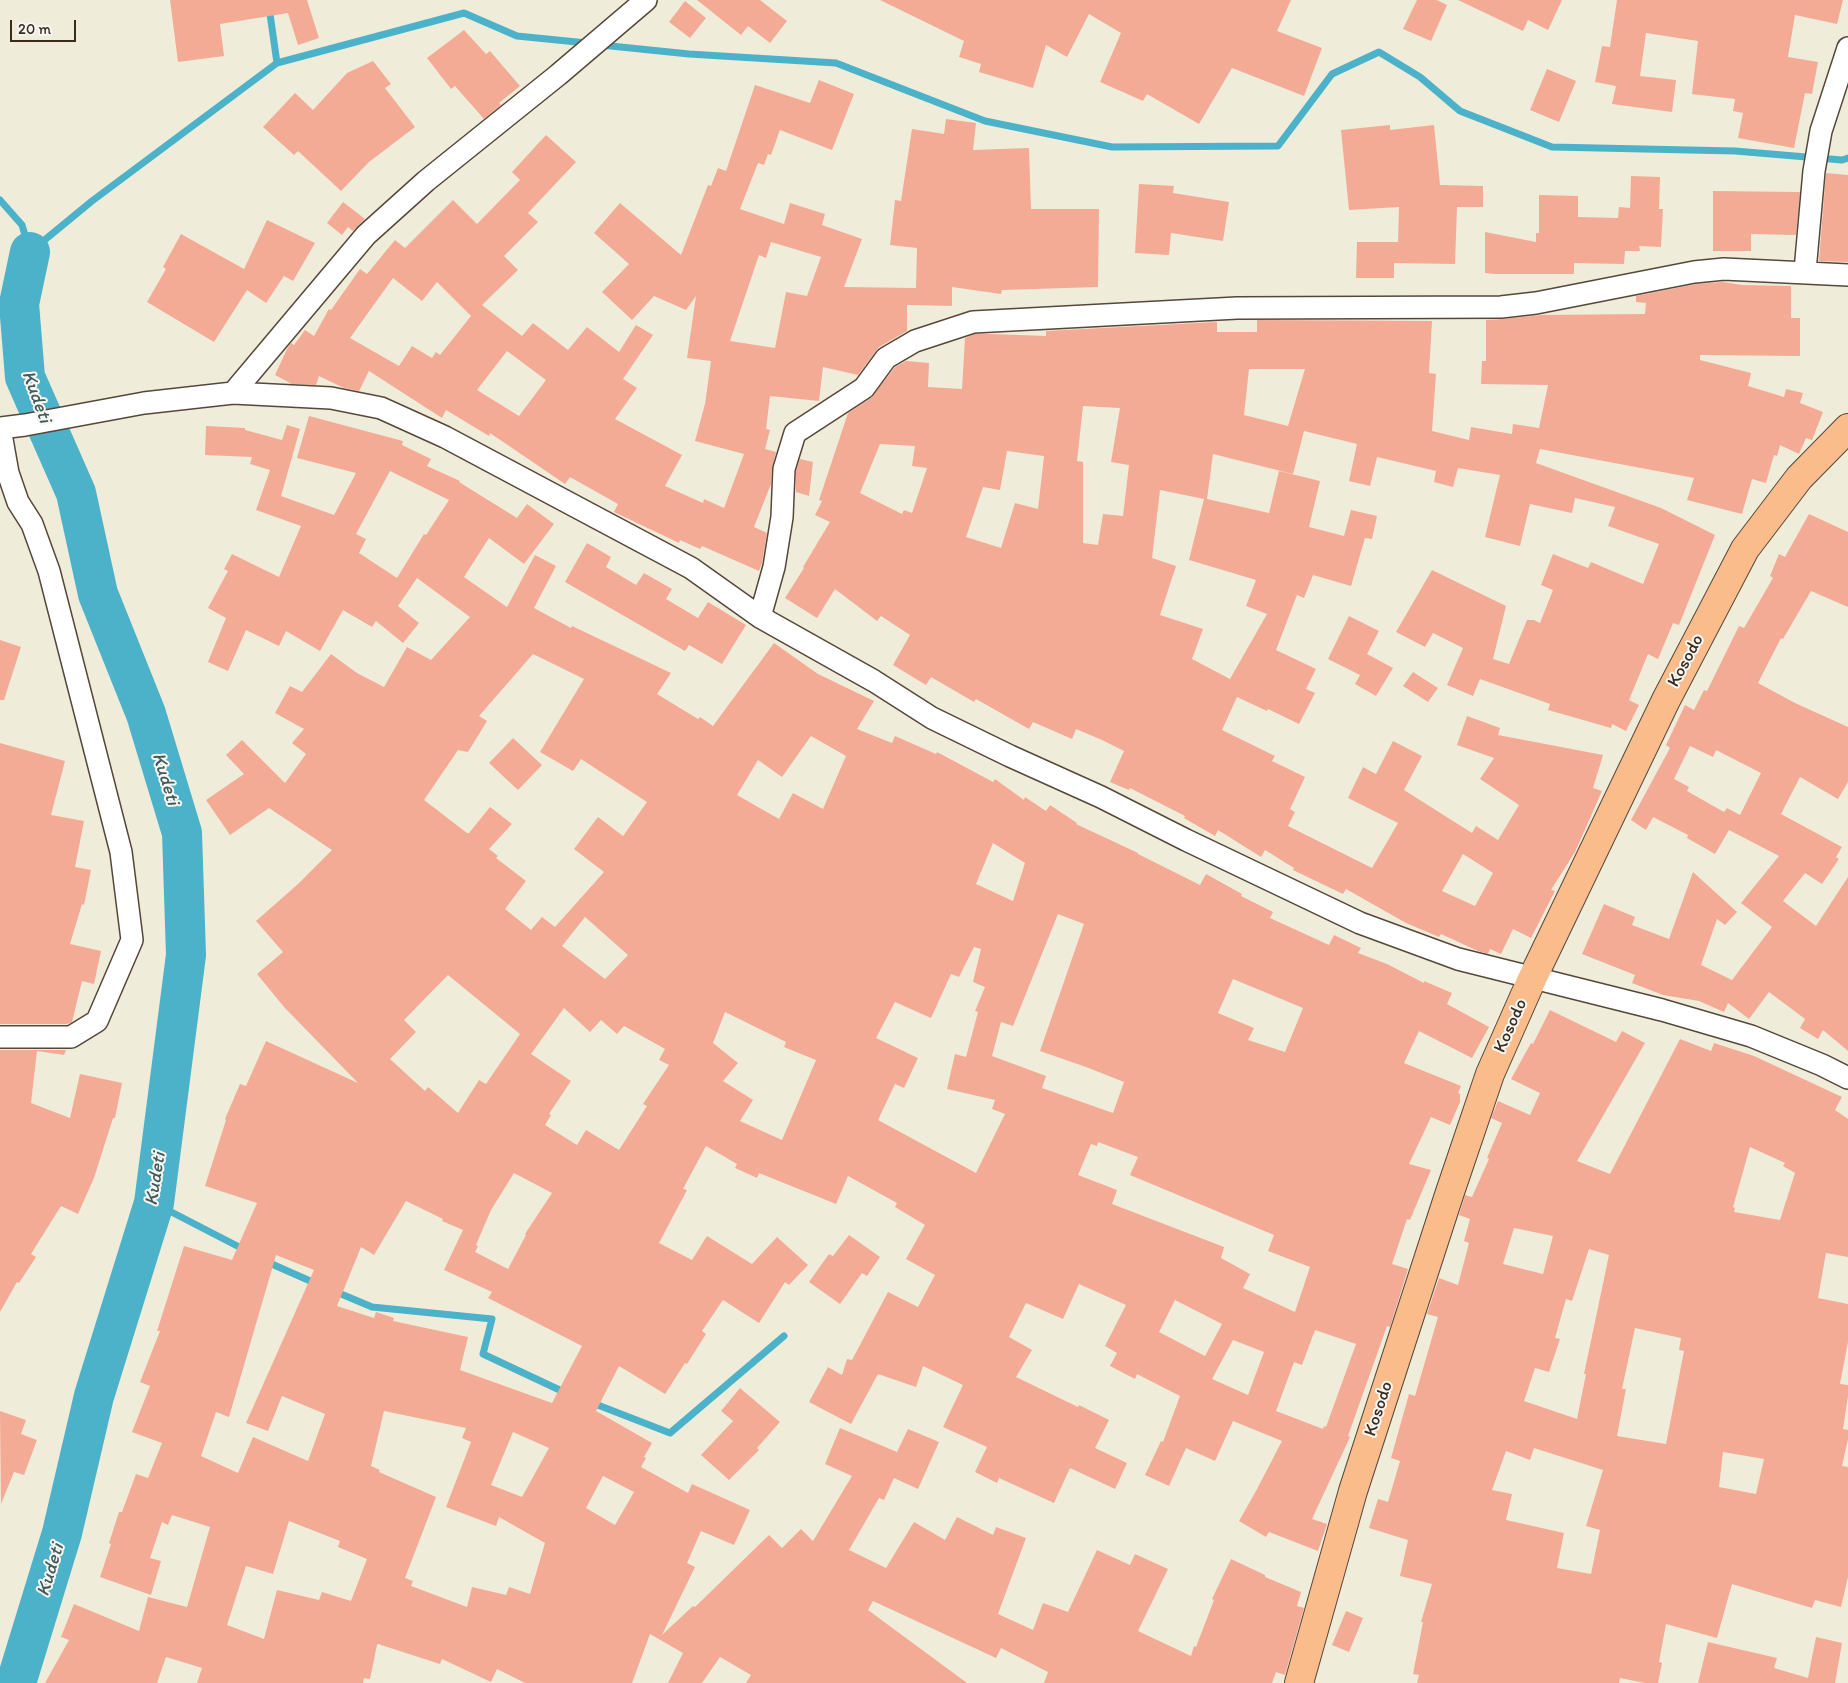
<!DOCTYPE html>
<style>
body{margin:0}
#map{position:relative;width:1848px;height:1683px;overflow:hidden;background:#f0ecda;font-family:Itim,sans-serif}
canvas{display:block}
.scale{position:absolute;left:10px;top:20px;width:66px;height:22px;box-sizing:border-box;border:2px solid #3b2a1e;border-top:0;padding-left:6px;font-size:15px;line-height:18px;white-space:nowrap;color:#3b2a1e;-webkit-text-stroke:4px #f6f6f2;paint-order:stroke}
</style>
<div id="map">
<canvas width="1848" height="1683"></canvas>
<div class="scale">20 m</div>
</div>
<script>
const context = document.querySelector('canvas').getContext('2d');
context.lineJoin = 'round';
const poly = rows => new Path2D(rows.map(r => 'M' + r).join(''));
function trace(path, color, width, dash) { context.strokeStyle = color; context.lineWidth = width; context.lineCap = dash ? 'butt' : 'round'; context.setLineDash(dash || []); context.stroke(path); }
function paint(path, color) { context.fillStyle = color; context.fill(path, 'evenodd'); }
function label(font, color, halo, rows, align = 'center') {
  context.font = font + ' Itim,sans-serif'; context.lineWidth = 4; context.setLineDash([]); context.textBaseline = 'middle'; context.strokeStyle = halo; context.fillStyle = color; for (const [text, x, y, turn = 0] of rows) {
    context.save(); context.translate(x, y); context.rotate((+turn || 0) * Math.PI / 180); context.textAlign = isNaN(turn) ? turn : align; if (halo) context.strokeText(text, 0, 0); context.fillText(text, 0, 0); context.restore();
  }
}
const stream = poly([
 [268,0,277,63],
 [601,45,689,54,836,63,985,121,1112,147,1278,146,1332,74,1379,52,1420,77,1460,111,1552,147,1735,151,1842,160,1848,158],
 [0,200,22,225,30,252,92,201,277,63,464,13,517,36,587,43],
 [154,1203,245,1250],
 [265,1261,317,1284],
 [334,1291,372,1307,492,1319,483,1354,566,1393],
 [590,1402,670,1433,784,1336]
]);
const river = poly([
 [16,1683,62,1533,94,1396,154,1203,186,955,182,833,146,714,98,594,76,493,25,377,19,304,30,252]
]);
const building = poly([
 [170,0,307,0,319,38,298,45,288,13,220,24,224,56,178,62],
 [697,0,760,0,787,21,770,43,748,26,741,35],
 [880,0,1291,0,1277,31,1322,48,1304,96,1232,68,1199,124,1147,94,1143,101,1100,82,1121,33,1089,14,1067,57,1046,45,1033,88,979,72,981,64,959,57,964,41],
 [1417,0,1437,0,1447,5,1431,41,1403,29],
 [1458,0,1562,0,1548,30,1528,20,1523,31],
 [1617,0,1843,0,1837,24,1795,15,1788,57,1818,62,1812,94,1805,93,1794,148,1738,138,1743,113,1733,111,1735,99,1692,94,1698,41,1646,33,1640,76,1676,80,1672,112,1612,104,1616,86,1595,82,1602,46,1610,47],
 [685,1,706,18,690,38,669,22],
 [464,30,486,54,490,51,520,86,499,103,501,105,484,119,455,86,451,89,427,58],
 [373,61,391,84,385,88,415,127,369,162,341,191,298,151,294,155,263,127,295,93,313,110,347,73],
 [1547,69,1576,81,1559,122,1530,110],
 [819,80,854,94,832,150,780,130,771,155,768,154,764,165,758,163,740,209,784,224,790,203,825,214,822,225,862,239,844,287,916,288,917,248,890,245,895,200,901,201,912,129,944,134,946,119,976,123,973,150,1029,148,1031,209,1099,209,1098,287,1002,290,1001,294,952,287,952,306,907,305,907,331,879,347,858,375,823,367,819,401,770,396,766,429,770,430,765,449,776,452,772,468,771,484,754,527,767,533,762,563,759,571,702,546,700,549,680,540,679,543,614,512,618,504,570,477,565,484,490,433,489,436,446,410,442,418,369,371,359,391,344,388,319,376,316,385,292,384,275,375,287,349,291,343,294,345,305,330,314,336,329,309,331,310,360,269,367,274,395,240,405,248,453,200,477,224,520,180,512,172,546,135,576,162,528,213,538,222,504,256,518,270,482,305,522,336,533,323,568,350,587,327,619,352,636,325,653,335,623,379,637,388,615,419,682,455,665,486,703,503,704,499,724,508,744,454,695,441,705,404,711,361,687,358,696,296,686,310,654,296,632,320,602,292,629,264,594,233,620,203,681,255,708,185,711,186,718,168,726,171,755,85,810,103],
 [771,242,821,257,807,296,786,292,775,348,730,341,759,255,766,258],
 [393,278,422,301,437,282,471,316,440,355,436,352,432,358,412,346,399,366,350,338],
 [507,351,546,380,519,416,477,390],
 [1390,125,1390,130,1434,125,1440,185,1483,186,1483,207,1457,207,1455,264,1394,263,1394,278,1356,278,1357,242,1398,242,1399,207,1349,210,1341,130],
 [1826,173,1848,175,1848,262,1819,261],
 [1631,176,1660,177,1659,209,1663,209,1661,247,1639,246,1640,251,1625,251,1624,264,1574,263,1574,274,1495,274,1485,273,1485,232,1536,242,1536,233,1539,233,1539,195,1578,196,1578,217,1618,218,1619,207,1630,208],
 [1139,184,1174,186,1173,193,1229,202,1223,241,1171,233,1169,255,1135,253],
 [1713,191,1800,192,1796,235,1751,234,1751,251,1713,251],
 [343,202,365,219,353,231,348,227,342,235,327,223],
 [267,220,315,243,293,281,284,276,266,303,247,290,214,342,147,302,166,269,163,267,181,234,244,269],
 [1723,282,1742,285,1791,286,1791,318,1800,318,1800,356,1700,355,1700,360,1751,373,1748,386,1784,397,1786,389,1803,393,1800,403,1823,412,1812,440,1806,438,1799,454,1780,445,1777,456,1774,455,1766,483,1752,479,1742,514,1687,500,1694,478,1540,449,1536,463,1661,508,1715,535,1679,625,1673,623,1658,659,1648,654,1629,700,1639,705,1626,731,1612,724,1611,728,1548,710,1550,704,1480,679,1473,696,1447,685,1463,648,1433,633,1425,647,1396,632,1432,570,1506,606,1493,659,1509,664,1527,620,1534,620,1540,623,1553,590,1541,585,1553,554,1588,568,1591,562,1643,584,1659,544,1608,526,1615,507,1575,498,1572,513,1530,504,1520,546,1485,537,1500,475,1458,468,1453,487,1434,482,1436,471,1377,457,1370,486,1349,481,1357,444,1304,431,1293,474,1213,454,1207,499,1269,513,1279,471,1320,481,1309,527,1344,536,1351,510,1377,516,1372,539,1365,538,1351,586,1313,575,1304,598,1297,595,1276,650,1316,669,1306,689,1315,693,1299,724,1268,709,1267,711,1237,697,1222,730,1275,756,1272,761,1305,777,1290,809,1295,812,1288,826,1372,868,1398,823,1348,798,1363,767,1376,774,1393,741,1422,756,1404,790,1472,833,1476,826,1498,840,1519,805,1480,779,1494,758,1457,745,1467,716,1500,728,1498,735,1603,755,1593,788,1602,791,1575,852,1551,890,1555,891,1531,938,1513,929,1501,954,1490,949,1488,954,1478,951,1441,934,1439,937,1406,923,1346,889,1343,894,1293,870,1294,868,1265,850,1261,857,1218,830,1215,836,1184,818,1185,816,1130,788,1129,790,1110,782,1124,751,1102,740,1076,729,1072,739,1033,722,1029,729,976,699,974,702,931,677,926,685,893,665,910,635,881,616,877,621,835,589,817,618,785,598,804,568,803,567,830,522,815,515,822,501,819,500,848,413,871,398,895,367,906,361,929,363,928,387,962,389,965,338,975,334,991,334,1046,336,1046,331,1217,322,1217,332,1257,332,1257,320,1432,321,1429,373,1436,374,1432,431,1469,440,1471,427,1512,434,1513,424,1539,428,1548,385,1481,384,1482,361,1486,361,1486,320,1502,319,1542,315,1645,314,1646,303,1636,302,1636,296,1696,284],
 [1249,369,1305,369,1288,426,1244,415],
 [1083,406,1120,408,1111,462,1129,465,1123,516,1103,514,1098,545,1083,543,1083,462,1077,461],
 [880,444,915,446,912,466,927,468,912,513,904,510,902,514,860,493],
 [1007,451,1044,456,1038,509,1015,503,1001,548,966,537,983,487,1000,490],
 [1160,490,1204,499,1189,560,1256,580,1246,606,1267,614,1230,679,1192,659,1203,629,1160,615,1176,566,1152,558],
 [1463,854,1493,873,1475,906,1442,891],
 [309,416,403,441,402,445,431,459,427,466,460,481,459,482,517,518,527,504,554,524,524,564,489,538,464,577,507,607,535,555,556,566,534,608,571,628,572,626,671,673,657,694,698,719,700,717,713,726,774,643,818,674,874,701,857,729,892,743,895,736,936,754,937,752,993,782,995,779,1024,800,1025,797,1046,811,1050,805,1077,823,1076,824,1138,853,1138,854,1200,885,1206,874,1242,894,1241,896,1273,912,1270,918,1329,945,1334,935,1361,948,1358,953,1387,964,1424,983,1424,981,1452,993,1447,1004,1489,1027,1472,1058,1419,1031,1404,1063,1461,1086,1458,1093,1460,1094,1460,1102,1450,1125,1431,1117,1409,1164,1431,1170,1410,1220,1407,1219,1392,1264,1408,1269,1390,1327,1387,1326,1348,1436,1350,1437,1312,1519,1327,1524,1318,1551,1269,1532,1266,1537,1239,1521,1256,1491,1282,1441,1233,1421,1215,1461,1186,1448,1169,1486,1145,1475,1161,1441,1163,1442,1180,1396,1137,1374,1135,1379,1110,1366,1117,1353,1105,1346,1126,1305,1079,1284,1063,1319,1026,1303,1009,1337,1032,1350,1016,1377,1078,1407,1079,1405,1109,1420,1095,1448,1127,1463,1115,1489,1070,1468,1054,1503,999,1478,997,1483,975,1472,987,1447,943,1427,963,1385,923,1366,916,1387,878,1374,851,1424,809,1402,828,1367,842,1375,847,1359,852,1360,888,1292,918,1307,935,1275,906,1259,925,1225,895,1207,897,1203,848,1176,836,1204,759,1173,757,1178,735,1168,737,1164,706,1146,683,1189,687,1190,659,1243,692,1260,707,1236,752,1264,777,1237,808,1265,789,1285,785,1282,759,1323,723,1300,702,1331,706,1334,687,1364,685,1363,665,1394,619,1366,596,1411,652,1443,644,1457,646,1458,641,1467,688,1493,692,1484,750,1510,734,1545,701,1531,687,1563,695,1567,662,1635,693,1606,695,1607,769,1535,782,1548,801,1529,813,1541,852,1476,825,1464,840,1428,897,1452,908,1429,939,1442,918,1489,894,1478,884,1500,879,1498,849,1550,886,1568,914,1522,945,1540,957,1517,993,1535,996,1527,1026,1538,998,1614,1033,1630,1043,1603,1068,1612,1097,1550,1130,1565,1135,1554,1168,1569,1138,1631,1191,1656,1194,1646,1196,1647,1214,1600,1212,1599,1231,1559,1265,1575,1265,1577,1301,1592,1297,1606,1304,1608,1285,1675,1276,1672,1272,1683,1044,1683,1048,1672,1001,1648,996,1658,873,1601,868,1610,967,1683,746,1683,751,1675,720,1657,702,1683,668,1683,683,1653,650,1634,632,1683,525,1683,497,1669,491,1682,442,1659,440,1664,378,1644,377,1645,370,1679,364,1678,363,1683,197,1683,202,1668,166,1657,157,1683,45,1683,69,1640,61,1637,74,1604,139,1631,148,1597,187,1607,210,1527,172,1515,168,1525,162,1522,150,1558,161,1561,151,1595,100,1577,111,1544,109,1543,119,1512,122,1512,136,1474,148,1478,162,1443,132,1432,150,1386,140,1382,160,1331,157,1331,184,1246,232,1260,257,1203,205,1186,226,1120,225,1119,240,1084,246,1086,266,1041,358,1083,284,1007,257,974,283,952,256,921,298,884,332,850,269,808,230,835,206,800,244,774,226,755,242,740,285,783,306,754,292,743,304,729,275,713,290,686,302,692,331,654,357,673,384,687,407,647,431,660,470,617,417,578,398,606,419,623,403,643,376,621,372,627,343,610,320,651,286,631,279,646,246,630,228,671,208,662,226,618,208,608,228,571,224,569,232,554,279,577,301,526,256,510,270,470,250,464,252,457,205,455,206,426,245,428,245,430,282,440,287,425,300,429,281,496,334,515,356,473,297,458],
 [390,471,449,500,426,535,424,534,397,578,359,553,366,539,356,534],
 [533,654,584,679,540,752,573,771,581,759,647,802,623,836,598,817,574,849,604,872,555,927,542,917,531,930,505,909,526,881,496,858,498,856,489,849,512,824,490,807,469,833,467,833,424,800,458,750,468,752,487,721,479,716],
 [811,736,846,756,823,809,793,793,779,819,737,795,758,760,782,777],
 [993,843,1025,863,1013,901,976,884],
 [1058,914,1084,924,1040,1051,1086,1067,1124,1082,1113,1113,1042,1088,1046,1076,992,1056,1001,1022,1013,1026],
 [585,917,628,955,605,979,562,946],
 [974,947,981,949,973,982,985,987,975,1011,978,1012,966,1057,955,1054,947,1089,995,1100,992,1109,1005,1114,976,1173,878,1120,895,1084,904,1088,918,1058,876,1038,895,1002,931,1018,951,974,959,977],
 [448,975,520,1034,486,1084,479,1080,458,1113,428,1087,425,1091,390,1059,416,1032,404,1020],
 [1233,979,1303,1008,1285,1052,1248,1040,1254,1028,1218,1013],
 [564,1008,590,1032,601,1020,617,1034,624,1026,665,1049,659,1060,669,1065,643,1104,647,1106,619,1150,586,1130,577,1145,545,1125,551,1115,549,1114,571,1081,531,1054],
 [725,1012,786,1042,784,1047,816,1060,782,1140,740,1121,753,1100,723,1081,738,1063,713,1043],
 [1098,1142,1138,1157,1130,1175,1274,1235,1268,1251,1310,1267,1295,1312,1243,1288,1250,1274,1221,1258,1224,1247,1112,1204,1117,1190,1078,1175,1091,1144,1097,1146],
 [514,1173,552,1193,525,1234,526,1235,508,1269,475,1252,478,1246,476,1245,491,1210],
 [406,1201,443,1219,442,1221,463,1230,444,1270,492,1292,488,1298,582,1346,552,1403,460,1370,468,1337,393,1321,394,1318,376,1312,374,1318,337,1306,361,1247,374,1255],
 [276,1255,314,1270,246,1423,268,1431,282,1396,325,1414,308,1461,253,1437,238,1473,201,1456,216,1412,229,1417],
 [1175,1300,1222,1324,1205,1356,1159,1332],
 [1315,1330,1356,1344,1326,1427,1324,1426,1323,1429,1276,1411,1294,1362,1302,1365],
 [1233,1340,1264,1352,1248,1395,1212,1379],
 [384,1411,466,1428,462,1438,471,1442,446,1507,496,1526,499,1517,545,1543,530,1594,509,1587,506,1595,472,1587,467,1607,411,1586,413,1581,405,1578,436,1497,379,1472,380,1470,371,1466],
 [513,1432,549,1448,522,1497,491,1485],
 [603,1476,634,1492,615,1525,586,1508],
 [289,1521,340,1541,338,1547,367,1559,351,1601,322,1592,319,1600,277,1590,264,1639,227,1625,246,1566,273,1574],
 [800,459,813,462,809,496,796,492,796,471],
 [1809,514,1848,532,1848,607,1811,591,1783,639,1781,638,1758,683,1795,703,1848,727,1848,782,1838,799,1800,777,1781,814,1842,847,1836,857,1839,859,1822,884,1805,873,1783,901,1816,926,1848,877,1848,1051,1823,1030,1818,1039,1800,1028,1805,1019,1769,992,1749,1019,1728,1003,1724,1012,1699,1001,1663,995,1632,983,1635,975,1582,954,1604,904,1635,917,1632,925,1669,939,1693,872,1737,912,1725,925,1717,919,1701,965,1732,980,1772,927,1741,903,1779,856,1729,830,1715,854,1687,838,1688,835,1653,817,1646,830,1631,820,1670,748,1666,745,1685,705,1694,710,1704,690,1707,691,1739,626,1744,628,1773,578,1770,576,1779,554,1785,557],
 [1690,746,1713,757,1716,750,1761,773,1740,815,1727,808,1724,812,1687,791,1689,787,1674,779],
 [587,543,611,557,606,567,636,585,644,573,672,589,666,599,698,618,708,602,746,625,722,664,689,645,685,651,565,582],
 [1349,616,1379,631,1367,654,1393,668,1376,696,1355,684,1360,675,1328,659],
 [0,640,21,647,4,700,0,700],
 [1413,672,1438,688,1428,702,1403,686],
 [513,738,542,765,518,790,489,763],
 [0,743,65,761,51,815,84,821,75,867,91,870,84,905,82,904,70,944,101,951,94,984,82,981,72,1022,67,1024,0,1024],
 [1550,1010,1616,1042,1622,1031,1645,1043,1577,1161,1610,1174,1680,1039,1711,1051,1714,1043,1754,1056,1842,1097,1835,1110,1848,1119,1848,1257,1826,1253,1818,1298,1848,1304,1848,1342,1840,1384,1848,1385,1848,1396,1843,1429,1848,1430,1848,1439,1842,1466,1848,1467,1848,1577,1841,1607,1815,1600,1812,1608,1732,1584,1717,1638,1666,1624,1659,1662,1662,1663,1658,1683,1645,1683,1620,1678,1619,1683,1417,1683,1419,1675,1413,1674,1423,1622,1421,1622,1432,1584,1400,1576,1408,1540,1369,1528,1378,1499,1388,1502,1400,1461,1391,1458,1409,1394,1415,1396,1438,1317,1427,1314,1439,1278,1458,1285,1469,1243,1464,1241,1470,1219,1459,1215,1465,1195,1472,1197,1489,1159,1487,1158,1502,1123,1491,1118,1496,1106,1498,1101,1530,1115,1540,1093,1511,1079,1531,1043,1533,1044],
 [1750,1147,1785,1163,1783,1166,1795,1173,1780,1220,1734,1212,1735,1208,1733,1207],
 [1514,1228,1553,1236,1543,1274,1503,1264],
 [1589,1249,1609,1255,1584,1374,1586,1374,1577,1419,1524,1401,1535,1368,1549,1372,1560,1339,1555,1338,1566,1299,1572,1301],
 [1635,1328,1681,1338,1679,1350,1684,1351,1666,1444,1617,1436,1626,1389,1622,1389],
 [1534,1448,1603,1470,1586,1526,1600,1530,1591,1574,1557,1568,1564,1533,1506,1520,1512,1494,1492,1490,1506,1451,1530,1460],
 [1723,1452,1764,1459,1756,1494,1719,1487],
 [0,1050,66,1050,64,1055,37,1051,31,1103,70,1118,80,1074,122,1083,115,1118,113,1118,94,1178,78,1214,61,1206,31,1254,36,1257,19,1283,17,1282,0,1312],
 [849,1235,880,1257,867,1276,862,1273,840,1304,809,1282,829,1254,833,1256],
 [740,1388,780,1422,757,1448,759,1450,729,1480,701,1455,733,1421,721,1411],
 [0,1411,26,1420,21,1434,37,1440,24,1475,14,1472,1,1504],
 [1346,1611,1363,1618,1349,1652,1332,1645],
 [1816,1637,1842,1643,1835,1683,1698,1683,1708,1642,1777,1658,1774,1668,1808,1678,1807,1683]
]);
const minor = poly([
 [1805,271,1814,171,1821,131,1848,48],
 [233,393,366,235,426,181,558,75,646,0],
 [0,428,25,425,144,403,233,393,331,398,381,408,445,437,691,568,760,617,874,681,932,718,1010,756,1101,797,1186,840,1360,923,1458,959,1662,1010,1751,1036,1822,1065,1848,1078],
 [760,617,774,567,782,517,784,469,795,433,864,388,886,358,915,341,973,322,1237,308,1501,307,1536,303,1694,272,1724,269,1848,275],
 [0,1037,71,1037,97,1021,132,940,121,852,49,571,32,524,18,502,8,473,0,428]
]);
const major = poly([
 [1299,1683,1353,1491,1449,1195,1490,1074,1532,979,1666,700,1745,549,1799,478,1848,428]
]);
const streetNames = [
 ["Kosodo",1686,661,-62],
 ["Kosodo",1511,1026,-66],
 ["Kosodo",1379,1409,-72]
];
const waterNames = [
 ["Kudeti",36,397,70],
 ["Kudeti",165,779,73],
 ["Kudeti",156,1179,-81],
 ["Kudeti",51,1570,-73]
];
trace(stream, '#4bb2ca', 7);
trace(river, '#4bb2ca', 40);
paint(building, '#f4ab96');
trace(minor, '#56473a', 24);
trace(major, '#56473a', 30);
trace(minor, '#fff', 21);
trace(major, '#f9bc8a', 28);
label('18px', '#3b2a1e', '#f6f6f2', streetNames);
label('italic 19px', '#415a5a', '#f6f6f2', waterNames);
</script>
